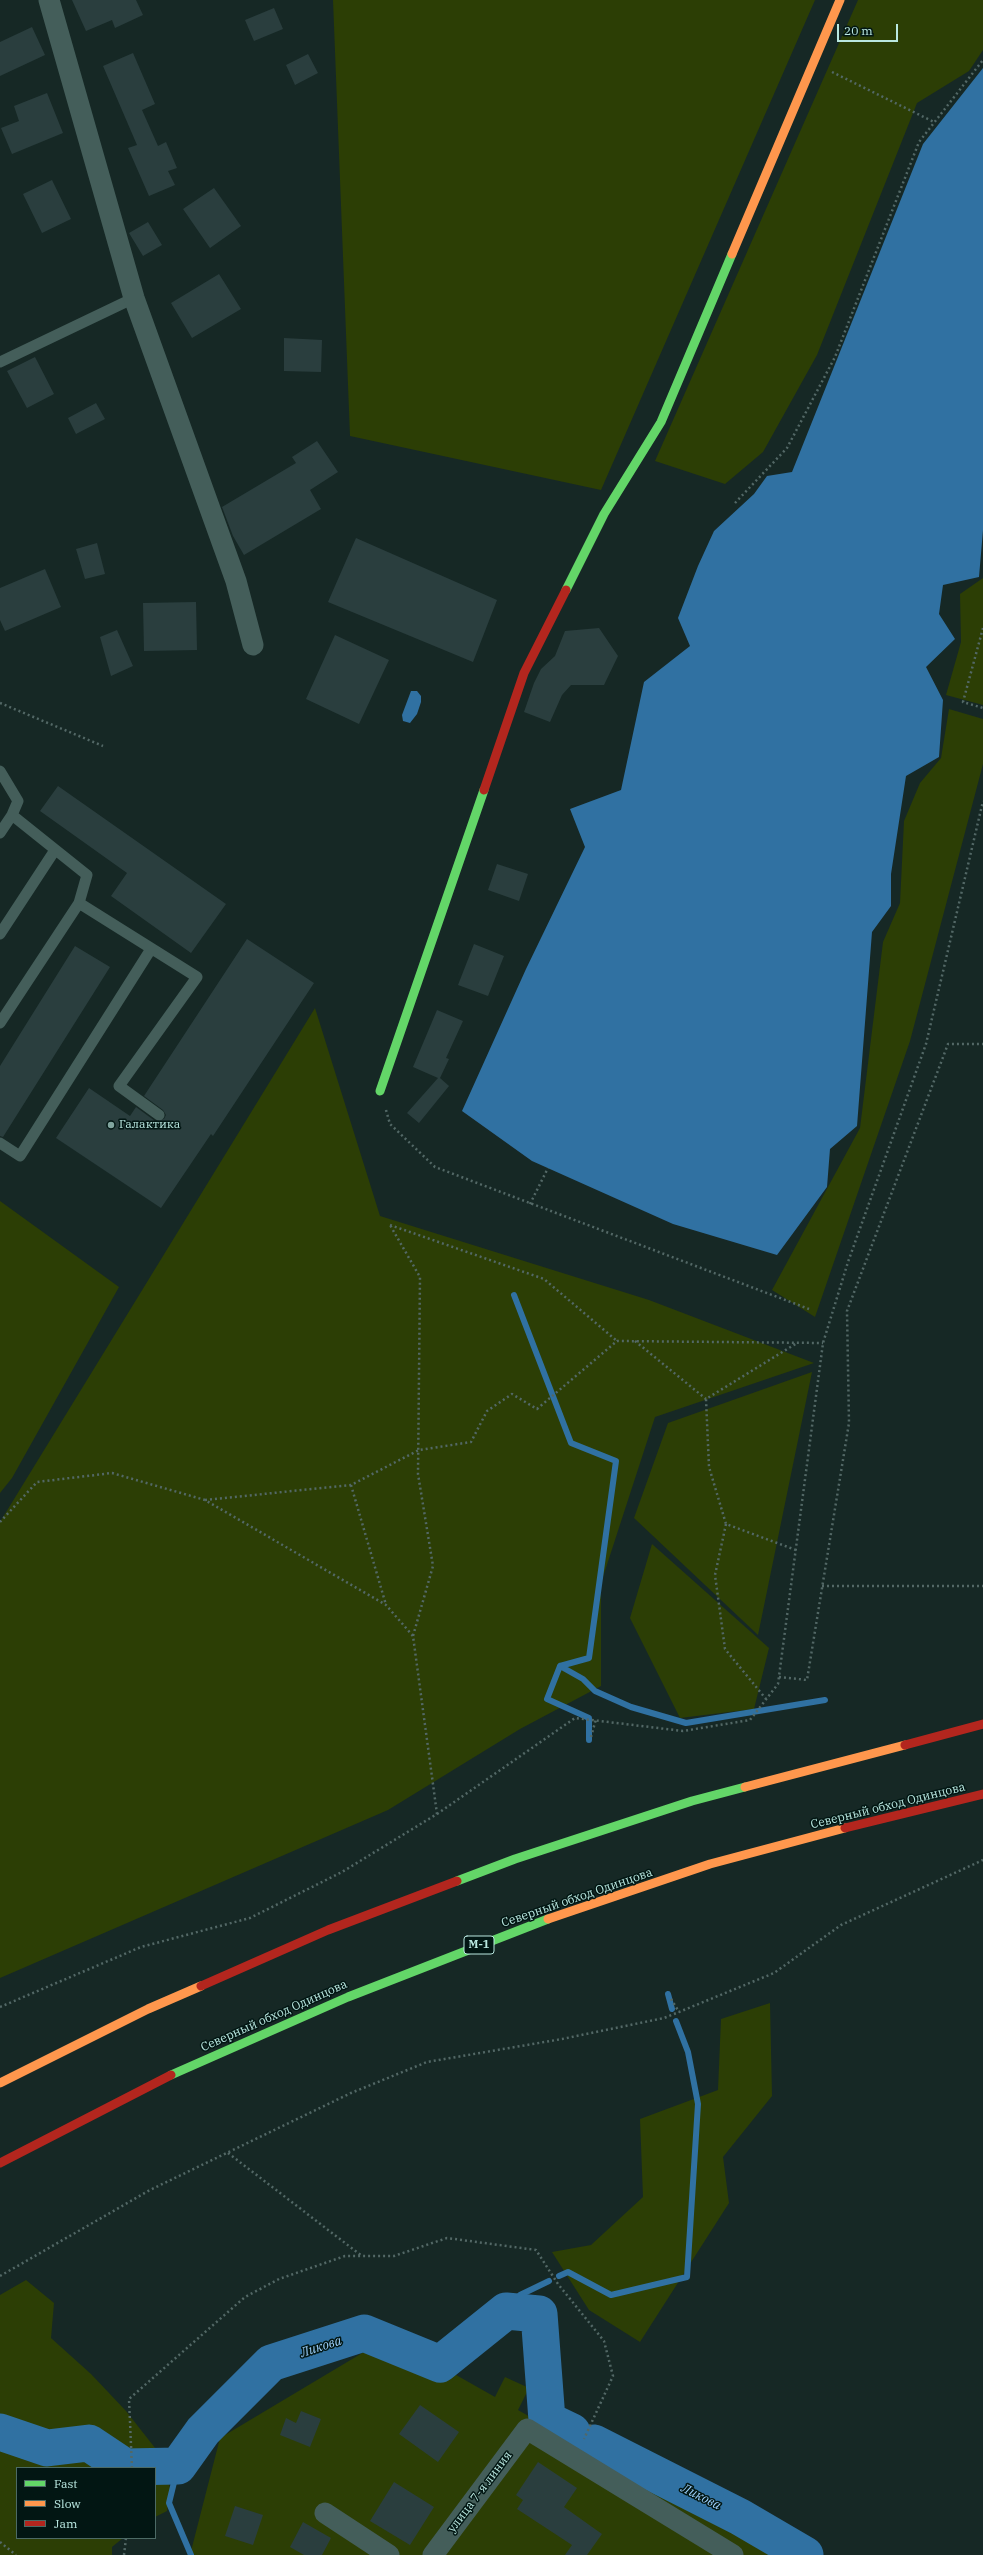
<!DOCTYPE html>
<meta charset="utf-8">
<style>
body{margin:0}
#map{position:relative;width:983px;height:2555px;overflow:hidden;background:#162825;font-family:"IBM Plex Serif",serif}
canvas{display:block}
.legend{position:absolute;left:16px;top:2467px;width:140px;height:72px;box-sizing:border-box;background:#021613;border:1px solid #4c6a65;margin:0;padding:5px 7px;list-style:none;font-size:12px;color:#bae8e1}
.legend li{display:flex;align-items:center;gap:8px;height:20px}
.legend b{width:20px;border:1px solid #4c6a65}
.scale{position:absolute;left:837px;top:24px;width:61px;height:18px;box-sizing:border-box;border:2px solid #bae8e1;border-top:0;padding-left:5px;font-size:12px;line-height:14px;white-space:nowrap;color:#bae8e1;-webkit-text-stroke:3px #021613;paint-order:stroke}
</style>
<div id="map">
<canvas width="983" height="2555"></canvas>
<ul class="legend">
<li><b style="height:5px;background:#63d668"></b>Fast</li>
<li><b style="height:5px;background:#ff974d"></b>Slow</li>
<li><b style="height:5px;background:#b3261e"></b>Jam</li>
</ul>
<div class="scale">20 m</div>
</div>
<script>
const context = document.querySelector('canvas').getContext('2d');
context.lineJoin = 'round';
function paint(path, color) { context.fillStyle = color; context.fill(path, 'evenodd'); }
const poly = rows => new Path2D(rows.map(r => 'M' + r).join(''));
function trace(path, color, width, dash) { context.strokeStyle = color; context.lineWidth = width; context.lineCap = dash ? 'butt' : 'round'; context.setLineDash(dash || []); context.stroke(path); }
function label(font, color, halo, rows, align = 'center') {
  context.font = font + ' "IBM Plex Serif",serif'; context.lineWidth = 3; context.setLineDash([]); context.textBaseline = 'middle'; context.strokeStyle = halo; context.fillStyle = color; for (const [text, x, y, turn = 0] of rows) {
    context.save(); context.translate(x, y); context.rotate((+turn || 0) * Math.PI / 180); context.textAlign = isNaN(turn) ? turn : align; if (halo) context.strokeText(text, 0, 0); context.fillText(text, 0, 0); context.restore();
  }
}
const green = poly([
 [333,0,815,0,601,490,350,436],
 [858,0,983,0,983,50,969,71,917,103,817,355,763,452,725,484,655,461],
 [983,578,983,705,946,695,961,642,960,594],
 [949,709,983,719,983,764,910,1041,815,1317,772,1290,860,1128,883,942,900,903,904,821,920,783,941,758],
 [315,1008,380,1216,649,1300,814,1363,655,1417,601,1583,601,1686,520,1729,388,1810,0,1978,0,1522],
 [0,1201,119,1287,12,1478,0,1493],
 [812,1372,758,1635,634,1518,668,1423],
 [652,1544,769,1648,754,1709,680,1718,630,1618],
 [770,2003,772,2096,723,2157,729,2203,640,2342,589,2310,552,2252,591,2245,643,2197,640,2119,718,2090,721,2019],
 [26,2280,54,2303,51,2338,91,2374,126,2411,163,2458,170,2489,167,2511,155,2517,155,2468,17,2468,17,2538,123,2538,112,2547,112,2555,0,2555,0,2295],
 [389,2337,495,2397,505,2377,529,2388,518,2410,775,2555,190,2555,220,2438]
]);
const water = poly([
 [983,68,983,530,979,577,943,585,939,614,955,639,926,667,943,700,939,757,906,776,891,874,891,906,872,932,857,1126,830,1149,827,1187,777,1255,673,1224,532,1161,462,1111,526,969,585,847,570,809,621,790,644,682,690,646,678,618,698,566,714,531,754,494,767,476,792,472,923,144],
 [411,691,417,691,421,696,421,702,417,714,410,723,403,721,402,715]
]);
const stream = poly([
 [514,1295,571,1443,616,1461,589,1658,560,1666,547,1699,589,1718,589,1740],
 [560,1666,583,1679,595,1691,631,1707,686,1723,825,1700],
 [668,1994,672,2009],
 [559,2276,568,2272,611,2295,687,2277,698,2104,688,2052,676,2021],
 [520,2312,520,2295,549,2281],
 [178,2466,169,2503,191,2555]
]);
const river = poly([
 [0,2432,47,2448,89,2443,125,2467,178,2466,203,2431,271,2363,364,2333,440,2364,506,2311,539,2314,547,2420,572,2432],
 [594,2443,740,2517,805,2555]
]);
const building = poly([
 [72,0,136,0,143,15,115,28,112,20,86,31],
 [274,8,283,29,254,41,245,20],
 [32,27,45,55,0,76,0,42],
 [133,53,155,104,142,110,158,146,166,142,177,168,168,171,175,185,149,196,128,148,137,145,103,66],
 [308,54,318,73,295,85,286,65],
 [47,93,63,133,12,154,1,128,19,121,14,106],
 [52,180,71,219,42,233,23,194],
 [214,188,241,226,210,248,183,209],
 [148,222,162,245,143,256,129,233],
 [219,274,241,309,192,338,171,303],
 [284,338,322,340,321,372,284,371],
 [35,357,54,394,27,408,7,371],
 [96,403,105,419,76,434,68,418],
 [317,441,338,472,310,490,321,509,244,555,233,536,222,507,296,463,292,457],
 [356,538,497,600,473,662,328,602],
 [97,543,105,574,85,579,76,549],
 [45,569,61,607,5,631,0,620,0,588],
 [196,602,197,650,144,651,143,603],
 [599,628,618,656,604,685,571,685,562,695,550,722,524,712,534,683,541,669,555,656,565,631],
 [117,630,133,666,111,676,100,637],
 [335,635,389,660,359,724,306,699],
 [58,786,226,904,191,953,111,896,127,873,40,811],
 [497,864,528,874,519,901,488,890],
 [247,939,314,983,213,1136,211,1134,161,1208,56,1138,89,1088,130,1116,136,1107,155,1121,164,1119,166,1115,163,1110,144,1096],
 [474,944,504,956,488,996,458,985],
 [75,946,110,967,3,1137,0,1136,0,1066],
 [437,1010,463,1021,446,1058,449,1059,440,1078,449,1086,419,1123,407,1113,438,1078,413,1067],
 [420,2405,459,2432,438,2462,399,2434],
 [301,2411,321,2419,310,2447,280,2435,286,2418,296,2423],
 [538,2462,577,2488,564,2507,602,2534,587,2555,565,2555,572,2545,517,2509,523,2500,516,2495],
 [394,2482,434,2507,410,2545,370,2521],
 [235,2506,263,2515,253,2545,225,2536],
 [303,2522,331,2538,322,2555,304,2555,290,2547]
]);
const path = poly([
 [832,72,934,122],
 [735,503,787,448,835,357,919,142,983,60],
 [983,628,963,702,983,708],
 [0,703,103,746],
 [386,1110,390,1124,435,1167,809,1309],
 [530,1204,548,1168],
 [390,1225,544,1279,617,1341],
 [635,1341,706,1399],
 [351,1485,386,1605],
 [205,1500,351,1485,419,1450,471,1442,487,1411,512,1394,537,1409,617,1341,823,1343],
 [0,1522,37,1482,112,1473,205,1500,386,1605,413,1636],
 [726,1524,715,1575,725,1649,766,1699],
 [796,1550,726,1524,709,1467,706,1399,797,1343],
 [822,1586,983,1586],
 [779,1677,807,1680,849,1423,847,1311,948,1044,983,1044],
 [591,1737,596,1719],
 [437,1814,575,1718,683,1731,750,1720,778,1684,823,1343,848,1262,926,1044,983,801],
 [671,1999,679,2012],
 [0,2007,141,1947,250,1918,342,1872,437,1814,413,1636,433,1566,418,1474,420,1277,390,1225],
 [228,2153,362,2256],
 [0,2276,150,2190,351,2093,427,2062,562,2039,664,2018,679,2012,774,1973,841,1925,983,1860],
 [132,2468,129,2399,245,2297,279,2279,345,2256,394,2256,447,2238,536,2250,558,2284,604,2341,613,2376,584,2439],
 [0,2542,16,2555],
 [124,2555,126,2538]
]);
const lane = poly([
 [0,362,134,298],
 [0,771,18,801,12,815,87,875,79,903,197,977,119,1086,159,1115],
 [0,833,12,815],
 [0,934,55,850],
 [0,1023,79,903],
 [0,1143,20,1156,151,949]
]);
const street = poly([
 [49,0,134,298,236,581,253,645],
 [325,2513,389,2555],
 [433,2555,527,2429,733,2555]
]);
const fast = poly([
 [566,590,604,514,661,422,732,254],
 [380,1091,484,790],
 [457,1881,515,1859,692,1801,745,1787],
 [171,2075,348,1997,548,1919]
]);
const slow = poly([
 [732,254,840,0],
 [745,1787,905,1745],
 [548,1919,710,1864,845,1828],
 [0,2083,148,2009,201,1986]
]);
const jam = poly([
 [484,790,524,673,566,590],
 [905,1745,983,1724],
 [845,1828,983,1794],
 [201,1986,328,1930,457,1881],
 [0,2163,171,2075]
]);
const markers = [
 [111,1125,4,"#81a59f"]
];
const shields = [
 [479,1945,30]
];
const shieldNames = [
 ["М-1",479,1945]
];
const poiNames = [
 ["Галактика",119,1125]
];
const streetNames = [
 ["Северный обход Одинцова",888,1806,-14],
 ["Северный обход Одинцова",577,1898,-19],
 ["Северный обход Одинцова",274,2016,-24],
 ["улица 7-я линия",480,2492,-53]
];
const waterNames = [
 ["Ликова",321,2347,-18],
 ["Ликова",701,2497,27]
];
paint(green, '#2c3e05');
paint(water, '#3071a2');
trace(stream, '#3071a2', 6);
trace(river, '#3071a2', 37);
paint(building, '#2a3e3e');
trace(path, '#536866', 2.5, [2, 3]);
trace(lane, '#445e5a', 11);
trace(street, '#445e5a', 21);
trace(fast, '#63d668', 9);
trace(slow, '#ff974d', 9);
trace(jam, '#b3261e', 9);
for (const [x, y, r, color] of markers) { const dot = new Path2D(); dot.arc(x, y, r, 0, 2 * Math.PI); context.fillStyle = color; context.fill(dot); trace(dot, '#021613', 1.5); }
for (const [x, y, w] of shields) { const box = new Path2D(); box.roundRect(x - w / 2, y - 9, w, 18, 3); context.fillStyle = '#021613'; context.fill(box); trace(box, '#bae8e1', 1); }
label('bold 11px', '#bae8e1', null, shieldNames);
label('12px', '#bae8e1', '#021613', poiNames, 'left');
label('12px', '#bae8e1', '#021613', streetNames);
label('italic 13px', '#9ccffc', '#021613', waterNames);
</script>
